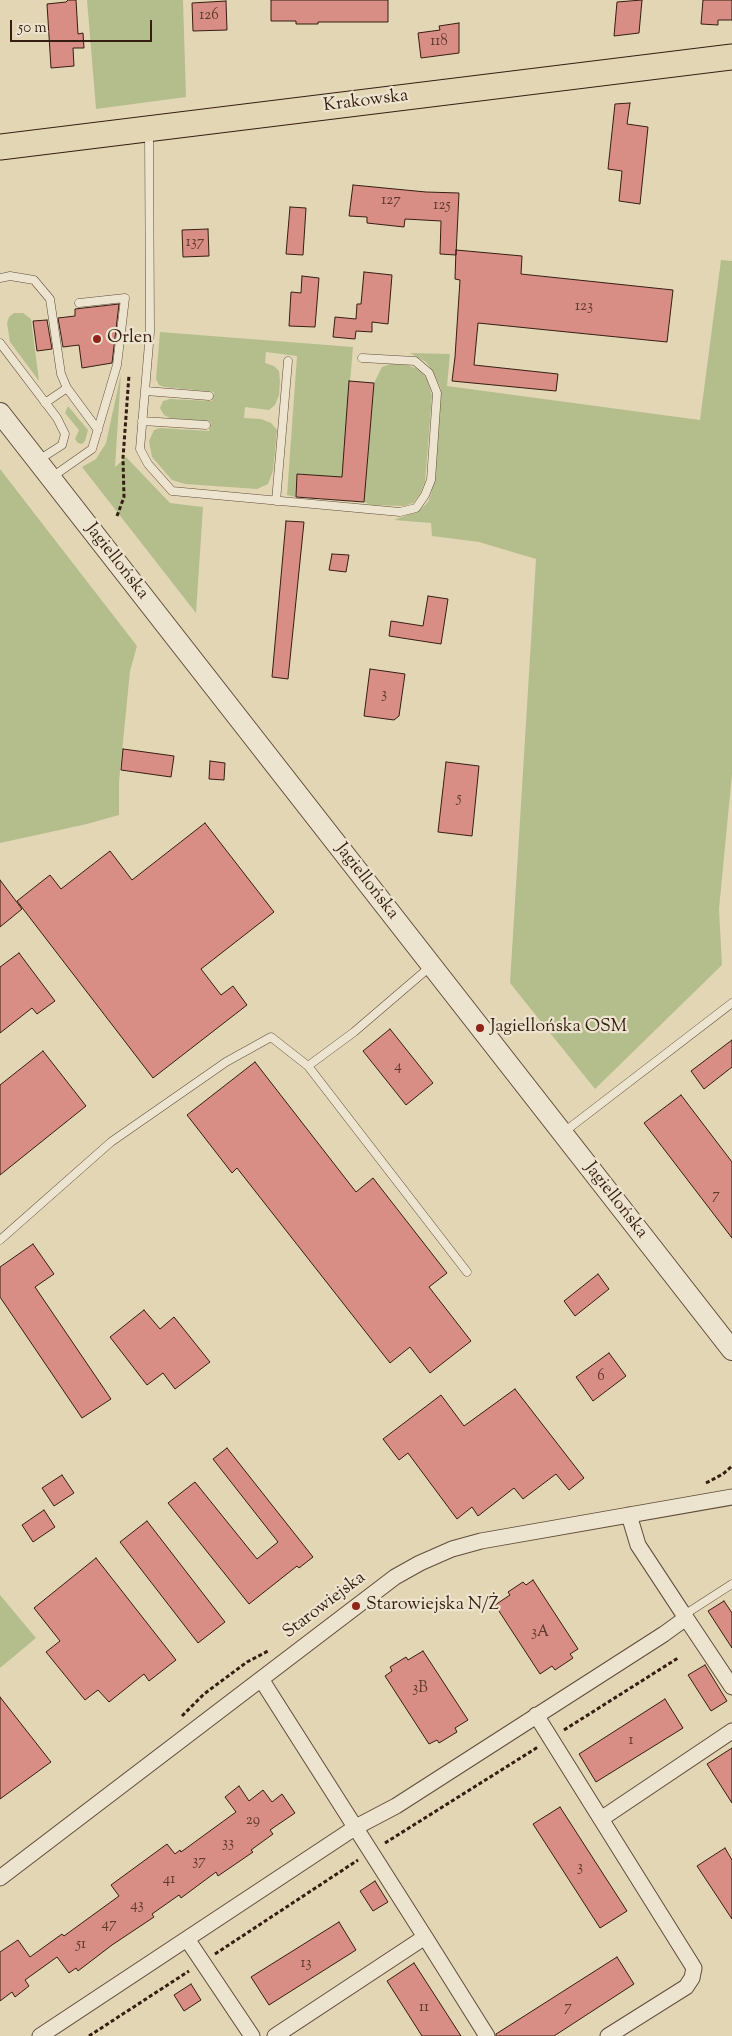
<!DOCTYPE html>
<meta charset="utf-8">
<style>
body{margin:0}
#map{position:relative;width:732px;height:2036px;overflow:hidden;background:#e3d6b5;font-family:"Sorts Mill Goudy",serif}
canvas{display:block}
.scale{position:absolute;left:10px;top:20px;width:142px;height:22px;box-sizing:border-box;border:2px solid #351e11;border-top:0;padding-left:6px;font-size:15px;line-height:18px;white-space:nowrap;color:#351e11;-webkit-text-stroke:4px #ede4cf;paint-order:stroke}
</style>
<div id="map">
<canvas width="732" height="2036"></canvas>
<div class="scale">50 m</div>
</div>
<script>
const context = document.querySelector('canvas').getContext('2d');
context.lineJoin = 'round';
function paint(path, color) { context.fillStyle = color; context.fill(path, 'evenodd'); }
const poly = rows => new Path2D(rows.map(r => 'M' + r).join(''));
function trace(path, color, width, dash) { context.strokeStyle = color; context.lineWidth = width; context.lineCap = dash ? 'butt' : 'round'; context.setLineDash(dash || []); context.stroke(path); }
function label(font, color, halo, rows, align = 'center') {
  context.font = font + ' "Sorts Mill Goudy",serif'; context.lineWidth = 4.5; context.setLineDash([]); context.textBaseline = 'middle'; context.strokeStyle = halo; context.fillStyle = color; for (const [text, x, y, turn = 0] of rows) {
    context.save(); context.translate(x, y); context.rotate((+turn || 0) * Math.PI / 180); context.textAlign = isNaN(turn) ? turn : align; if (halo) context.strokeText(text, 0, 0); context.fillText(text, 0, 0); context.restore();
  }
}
const green = poly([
 [87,0,183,0,186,97,96,109],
 [721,260,732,261,732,774,719,909,722,965,595,1089,510,983,536,559,479,542,432,536,431,523,394,520,420,510,428,502,432,491,441,389,432,370,426,362,410,353,450,354,447,386,700,420],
 [14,313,23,313,31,319,39,381,10,342,7,323,9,317],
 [160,332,353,347,342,477,298,474,296,497,287,495,297,356,266,352,265,363,274,366,279,371,280,381,279,395,275,405,269,410,245,407,244,418,261,419,271,423,277,430,273,471,268,484,257,489,185,484,172,480,152,457,149,441,154,430,160,428,209,431,211,422,170,418,164,415,160,408,163,401,170,399,212,401,214,392,164,387,159,385,156,379],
 [390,364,408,365,417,369,427,378,432,396,425,482,420,494,413,503,404,506,372,505,364,502,374,383,382,367],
 [121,374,115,467,126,457,170,503,203,507,196,613,82,467,96,459,106,443],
 [68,406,88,430,85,441,82,444,78,443,75,439,79,430,65,413],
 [0,469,137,646,130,671,119,782,119,815,87,824,0,843],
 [0,1595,36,1638,0,1668]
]);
const building = poly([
 [68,0,76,0,78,34,83,33,84,48,73,48,74,66,51,68,47,4,66,2,68,0],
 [271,0,388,0,388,22,318,22,318,24,296,24,296,21,271,21,271,0],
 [642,0,639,33,614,36,617,2,642,0],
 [703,0,732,0,732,20,718,20,718,25,701,24,703,0],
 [226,1,227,30,193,31,192,3,226,1],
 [459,23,459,53,421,58,418,33,440,30,439,26,459,23],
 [630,103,627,124,648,127,640,204,619,201,622,171,608,169,615,104,630,103],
 [353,185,426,192,459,193,456,255,440,254,441,221,405,219,404,227,367,223,367,217,349,216,353,185],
 [290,207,306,208,303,255,286,254,290,207],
 [208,229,209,256,183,257,182,230,208,229],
 [456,250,522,256,521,274,673,290,667,342,478,323,474,365,558,374,556,391,452,381,455,357,460,280,455,279,456,250],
 [364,272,392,275,388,324,372,322,372,332,356,331,355,339,333,337,335,317,356,319,357,304,361,304,364,272],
 [302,276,319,278,315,327,289,326,291,292,301,293,302,276],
 [119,304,112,363,82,368,79,345,63,347,58,318,75,316,75,309,119,304],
 [47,320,52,349,37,351,33,321,47,320],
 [349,381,374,383,364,502,296,497,297,474,342,477,349,381],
 [286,521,304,522,288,679,272,677,286,521],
 [332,554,349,555,346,572,329,570,332,554],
 [428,596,448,599,441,644,389,636,391,621,423,626,428,596],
 [370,669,405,674,399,716,394,720,364,716,370,669],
 [123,749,174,756,171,777,121,770,123,749],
 [210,761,225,763,224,780,209,779,210,761],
 [446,762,479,766,472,836,438,832,446,762],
 [205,823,274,912,201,969,221,995,233,986,247,1005,153,1078,17,901,50,875,61,889,110,851,132,880,205,823],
 [0,880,22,909,0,927,0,880],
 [19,953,55,1001,37,1014,32,1008,0,1033,0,967,19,953],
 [390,1029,433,1083,406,1105,363,1051,390,1029],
 [732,1040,732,1067,704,1089,691,1071,732,1040],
 [43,1051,86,1106,0,1175,0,1085,43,1051],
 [255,1062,356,1192,373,1178,447,1273,429,1287,471,1341,430,1373,410,1347,390,1363,237,1168,232,1173,187,1115,255,1062],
 [681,1095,732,1162,732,1238,644,1123,681,1095],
 [33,1244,54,1274,35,1287,111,1399,82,1418,0,1297,0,1267,33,1244],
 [598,1274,609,1289,575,1316,564,1301,598,1274],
 [144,1310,160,1329,174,1317,210,1362,175,1389,163,1373,147,1385,110,1337,144,1310],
 [609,1353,626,1376,593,1401,576,1377,609,1353],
 [515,1389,584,1478,569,1490,556,1474,523,1499,514,1488,478,1516,472,1507,457,1519,408,1453,399,1460,383,1439,441,1395,464,1426,515,1389],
 [227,1448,313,1557,299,1568,297,1566,249,1604,168,1503,195,1482,257,1559,278,1542,213,1459,227,1448],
 [62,1475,74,1493,54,1506,42,1488,62,1475],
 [44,1510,55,1527,33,1542,22,1525,44,1510],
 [147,1521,225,1622,198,1643,120,1542,147,1521],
 [96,1558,176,1660,149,1681,144,1674,109,1702,98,1690,85,1700,46,1652,60,1641,34,1608,96,1558],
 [533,1580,578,1649,570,1654,573,1658,555,1670,552,1666,540,1674,495,1605,510,1595,508,1592,523,1582,526,1585,533,1580],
 [724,1601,732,1613,732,1648,708,1611,724,1601],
 [423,1651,468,1720,455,1728,457,1732,439,1743,437,1740,429,1744,385,1676,392,1671,390,1667,406,1657,408,1660,423,1651],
 [705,1665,727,1701,711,1711,688,1675,705,1665],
 [0,1697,51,1762,0,1799,0,1697],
 [665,1699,683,1728,596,1782,579,1754,665,1699],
 [732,1748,732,1803,707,1764,732,1748],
 [239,1786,249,1801,263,1790,272,1802,282,1794,295,1813,270,1830,273,1834,251,1850,253,1852,218,1876,216,1872,181,1898,179,1895,152,1914,154,1917,112,1945,78,1971,76,1968,69,1973,57,1957,25,1980,29,1986,15,1997,12,1992,0,2001,0,1952,18,1940,30,1957,62,1934,64,1936,119,1896,111,1885,167,1844,175,1854,180,1850,181,1852,236,1812,225,1797,239,1786],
 [560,1807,627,1911,600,1928,533,1824,560,1807],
 [725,1848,732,1860,732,1919,697,1866,725,1848],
 [375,1881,388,1902,373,1911,360,1891,375,1881],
 [339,1922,356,1950,269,2005,251,1977,339,1922],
 [617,1957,634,1984,554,2036,496,2036,496,2034,617,1957],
 [414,1963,461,2036,422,2036,387,1981,414,1963],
 [191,1984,201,2000,184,2011,174,1995,191,1984]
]);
const path = poly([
 [117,516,124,497,123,458,129,375],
 [706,1483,723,1474,732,1466],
 [182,1716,204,1694,247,1662,268,1651],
 [564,1730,678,1658],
 [385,1843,538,1747],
 [215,1954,358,1860],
 [89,2036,189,1971]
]);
const service = poly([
 [149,132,150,332,140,449,148,464,172,491,400,512,416,508,425,495,431,480,437,393,429,373,415,361,362,358],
 [0,278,10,276,34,280,50,299,61,374,67,388,98,430],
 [0,343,57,418,65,434,62,445,37,461],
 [146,391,209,396],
 [45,403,67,388],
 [142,421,206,425],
 [52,477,92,449,117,365,125,298,79,303],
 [276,501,288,361],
 [431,966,354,1032,308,1066,467,1272],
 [564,1132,732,1003],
 [0,1240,111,1142,226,1062,271,1037,308,1066],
 [684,1615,732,1584]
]);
const minor = poly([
 [686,1618,732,1687],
 [261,1679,425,1937,275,2036],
 [536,1715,694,1968,692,1978,686,1987,608,2036],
 [601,1819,732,1731],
 [0,1878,395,1577,420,1563,452,1549,481,1541,732,1497],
 [425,1937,487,2036],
 [187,1939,252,2036],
 [40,2036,356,1827,396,1806,664,1634,686,1618,638,1545,629,1515]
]);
const tertiary = poly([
 [0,413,732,1350]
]);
const primary = poly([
 [0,147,732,57]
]);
const markers = [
 [97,339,5,"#8f2418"],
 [480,1028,5,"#8f2418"],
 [356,1606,5,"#8f2418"]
];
const numberNames = [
 ["126",209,16],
 ["118",439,42],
 ["127",391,201],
 ["125",442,206],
 ["137",195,243],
 ["123",584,307],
 ["3",384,695],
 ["5",459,799],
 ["4",398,1067],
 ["7",716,1196],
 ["6",601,1377],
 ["3A",540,1633],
 ["3B",420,1689],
 ["1",631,1741],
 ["29",253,1821],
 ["33",228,1844],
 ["37",199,1862],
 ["3",580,1868],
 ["41",169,1880],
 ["43",137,1906],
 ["47",109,1925],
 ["51",81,1945],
 ["13",306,1964],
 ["11",424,2008],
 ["7",568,2008]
];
const streetNames = [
 ["Krakowska",366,102,-7],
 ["Jagiellońska",116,562,52],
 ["Jagiellońska",366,882,52],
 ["Jagiellońska",615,1201,52],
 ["Starowiejska",325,1606,-37]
];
const poiNames = [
 ["Orlen",107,339],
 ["Jagiellońska OSM",490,1028],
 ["Starowiejska N/Ż",366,1606]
];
paint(green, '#b4be8d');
paint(building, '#d88d85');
trace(building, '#351e11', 1);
trace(service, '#604c3a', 9);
trace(minor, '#604c3a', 17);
trace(tertiary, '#604c3a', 22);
trace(primary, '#351e11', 27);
trace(path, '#351e11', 3, [4, 2.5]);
trace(service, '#ede4cf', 8);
trace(minor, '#ede4cf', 15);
trace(tertiary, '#ede4cf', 20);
trace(primary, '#e3d6b5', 25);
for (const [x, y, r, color] of markers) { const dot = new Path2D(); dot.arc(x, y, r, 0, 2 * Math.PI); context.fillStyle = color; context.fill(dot); trace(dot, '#ede4cf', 2); }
label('15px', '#5e3a2e', null, numberNames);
label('18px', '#351e11', '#ede4cf', streetNames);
label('18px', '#351e11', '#ede4cf', poiNames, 'left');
</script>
